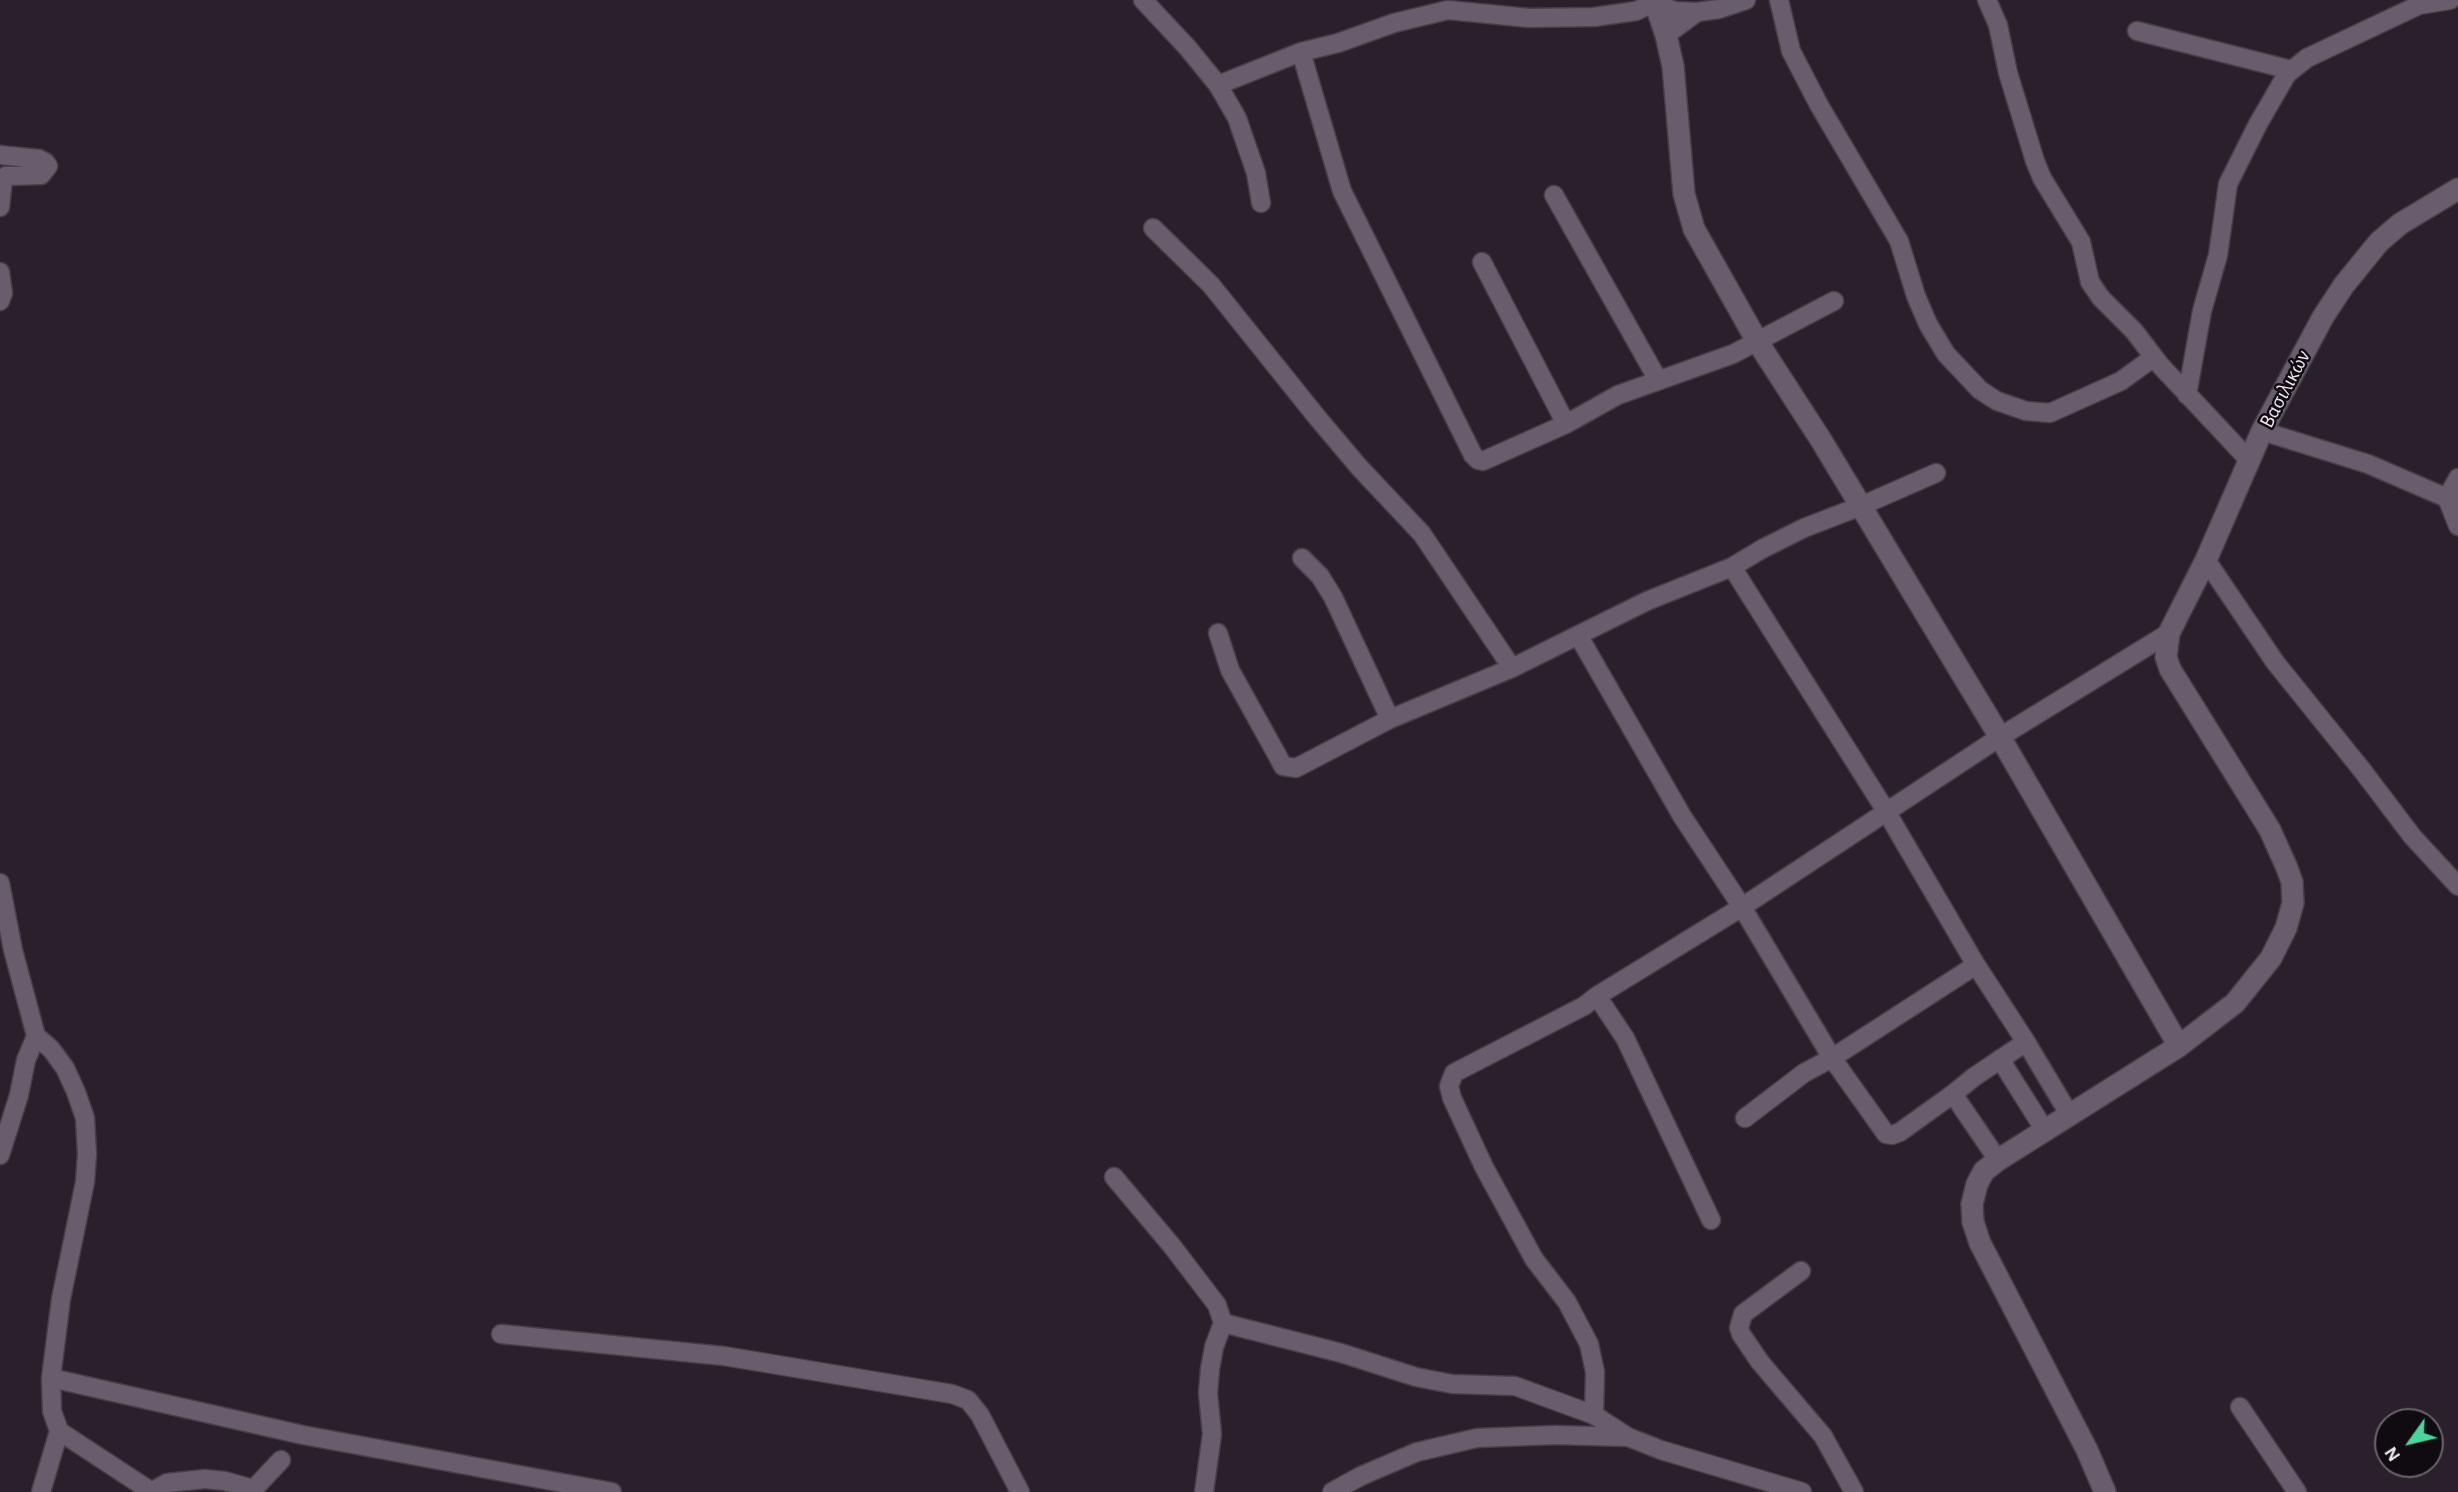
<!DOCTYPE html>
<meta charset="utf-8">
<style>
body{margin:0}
#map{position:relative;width:2458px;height:1492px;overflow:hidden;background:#29202c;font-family:"Alegreya Sans",sans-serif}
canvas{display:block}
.north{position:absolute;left:2374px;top:1408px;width:70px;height:70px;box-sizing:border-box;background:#100b11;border:2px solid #69636a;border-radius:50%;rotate:236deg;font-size:19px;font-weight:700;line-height:28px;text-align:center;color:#eee7f0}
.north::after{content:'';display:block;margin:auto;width:24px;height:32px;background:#4bd49b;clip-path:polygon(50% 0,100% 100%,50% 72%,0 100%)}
</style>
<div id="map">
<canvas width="2458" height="1492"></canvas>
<div class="north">N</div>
</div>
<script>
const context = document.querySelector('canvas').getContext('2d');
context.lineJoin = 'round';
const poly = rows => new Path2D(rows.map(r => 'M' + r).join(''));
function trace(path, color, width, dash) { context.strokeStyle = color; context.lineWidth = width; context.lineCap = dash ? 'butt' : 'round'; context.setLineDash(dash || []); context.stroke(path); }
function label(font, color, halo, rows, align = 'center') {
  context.font = font + ' "Alegreya Sans",sans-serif'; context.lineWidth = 5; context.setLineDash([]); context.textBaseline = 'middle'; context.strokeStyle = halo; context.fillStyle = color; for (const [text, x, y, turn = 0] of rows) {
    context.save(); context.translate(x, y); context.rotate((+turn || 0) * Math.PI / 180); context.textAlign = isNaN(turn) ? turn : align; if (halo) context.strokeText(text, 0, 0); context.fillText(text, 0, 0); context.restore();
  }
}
const minor = poly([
 [1143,0,1187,47,1218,85,1237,118,1256,173,1261,203],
 [1779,0,1791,51,1819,105,1899,241,1916,296,1928,324,1946,354,1980,390,1997,401,2026,411,2050,413,2121,381,2154,357],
 [1987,0,1998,25,2008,73,2035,161,2042,178,2081,242,2090,282,2101,298,2134,331,2160,365,2250,461],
 [2419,5,2450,0],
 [2137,31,2291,70],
 [1666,35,1697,12,1719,9,1746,0],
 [1301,52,1342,191,1473,455,1478,460,1483,461,1566,424,1618,395,1733,354,1834,301],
 [1218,85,1301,52,1338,43,1394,23,1448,10,1529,18,1594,17,1636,11,1655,2,1674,11,1697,12],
 [0,155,39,159,45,162,48,166,41,175,6,176,3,180,0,207],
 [1554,195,1658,380],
 [1153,228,1211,285,1316,416,1359,467,1422,534,1512,668],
 [1482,262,1566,424],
 [0,272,3,293,0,301],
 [2187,395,2202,311,2218,255,2228,184,2258,124,2287,74,2307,58,2419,5,2424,0],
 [2262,431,2368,464,2447,498,2458,505],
 [2458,478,2447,498,2458,526],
 [1302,558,1320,576,1333,597,1390,719],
 [2206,560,2275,662,2362,770,2412,836,2458,886],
 [1732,567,1886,811,1976,965,2026,1042,2069,1114],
 [1218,633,1230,670,1276,753,1283,766,1296,768,1390,719,1512,668,1647,601,1732,567,1762,549,1804,528,1861,506,1936,473],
 [1578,635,1682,816,1742,907,1832,1058,1976,965],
 [0,883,13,950,36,1036,51,1049,65,1068,76,1092,85,1118,87,1154,85,1182,61,1299,51,1378,52,1411,59,1431,152,1492],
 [1597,996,1625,1038,1711,1220],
 [2000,1059,2044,1129],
 [1745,1118,1804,1073,1832,1058,1886,1134,1892,1135,1900,1132,1953,1094],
 [0,1155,19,1095,26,1060,36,1036],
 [1998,1160,1953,1094,1974,1077,2026,1042],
 [1114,1177,1172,1246,1217,1305,1223,1323,1214,1347,1210,1369,1208,1393,1212,1434,1204,1492],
 [1801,1271,1743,1314,1739,1328,1741,1334,1760,1362,1823,1436,1854,1492],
 [1223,1323,1341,1353,1416,1377,1452,1384,1515,1386,1594,1415,1628,1437,1661,1450,1802,1492],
 [501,1334,724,1356,952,1394,968,1400,980,1415,1020,1492],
 [51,1378,303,1435,612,1492],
 [2240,1407,2297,1492],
 [1594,1415,1595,1372,1589,1344,1567,1302,1534,1259,1484,1167,1452,1098,1449,1086,1454,1073,1584,1006,1597,996,1742,907,2000,737,2169,633],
 [41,1492,59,1431],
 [151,1492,167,1483,205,1479,225,1481,253,1489],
 [251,1492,281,1460],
 [1332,1492,1361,1476,1417,1452,1477,1438,1555,1435,1628,1437]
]);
const tertiary = poly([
 [1654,0,1666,35,1673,66,1684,194,1694,229,1757,341,1821,440,2000,737,2179,1046],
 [2105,1492,2087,1450,1980,1243,1973,1222,1972,1204,1977,1184,1984,1171,1998,1160,2179,1046,2235,1003,2271,958,2286,928,2293,903,2292,882,2287,868,2270,830,2170,669,2166,657,2169,633,2206,560,2262,431,2323,317,2344,285,2379,242,2400,224,2458,189]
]);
const streetNames = [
 ["Βασιλικών",2285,389,-62]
];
trace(minor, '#473e4a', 21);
trace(tertiary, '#473e4a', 24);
trace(minor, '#685d6c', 18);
trace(tertiary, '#685d6c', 21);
label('21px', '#eee7f0', '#100b11', streetNames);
</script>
